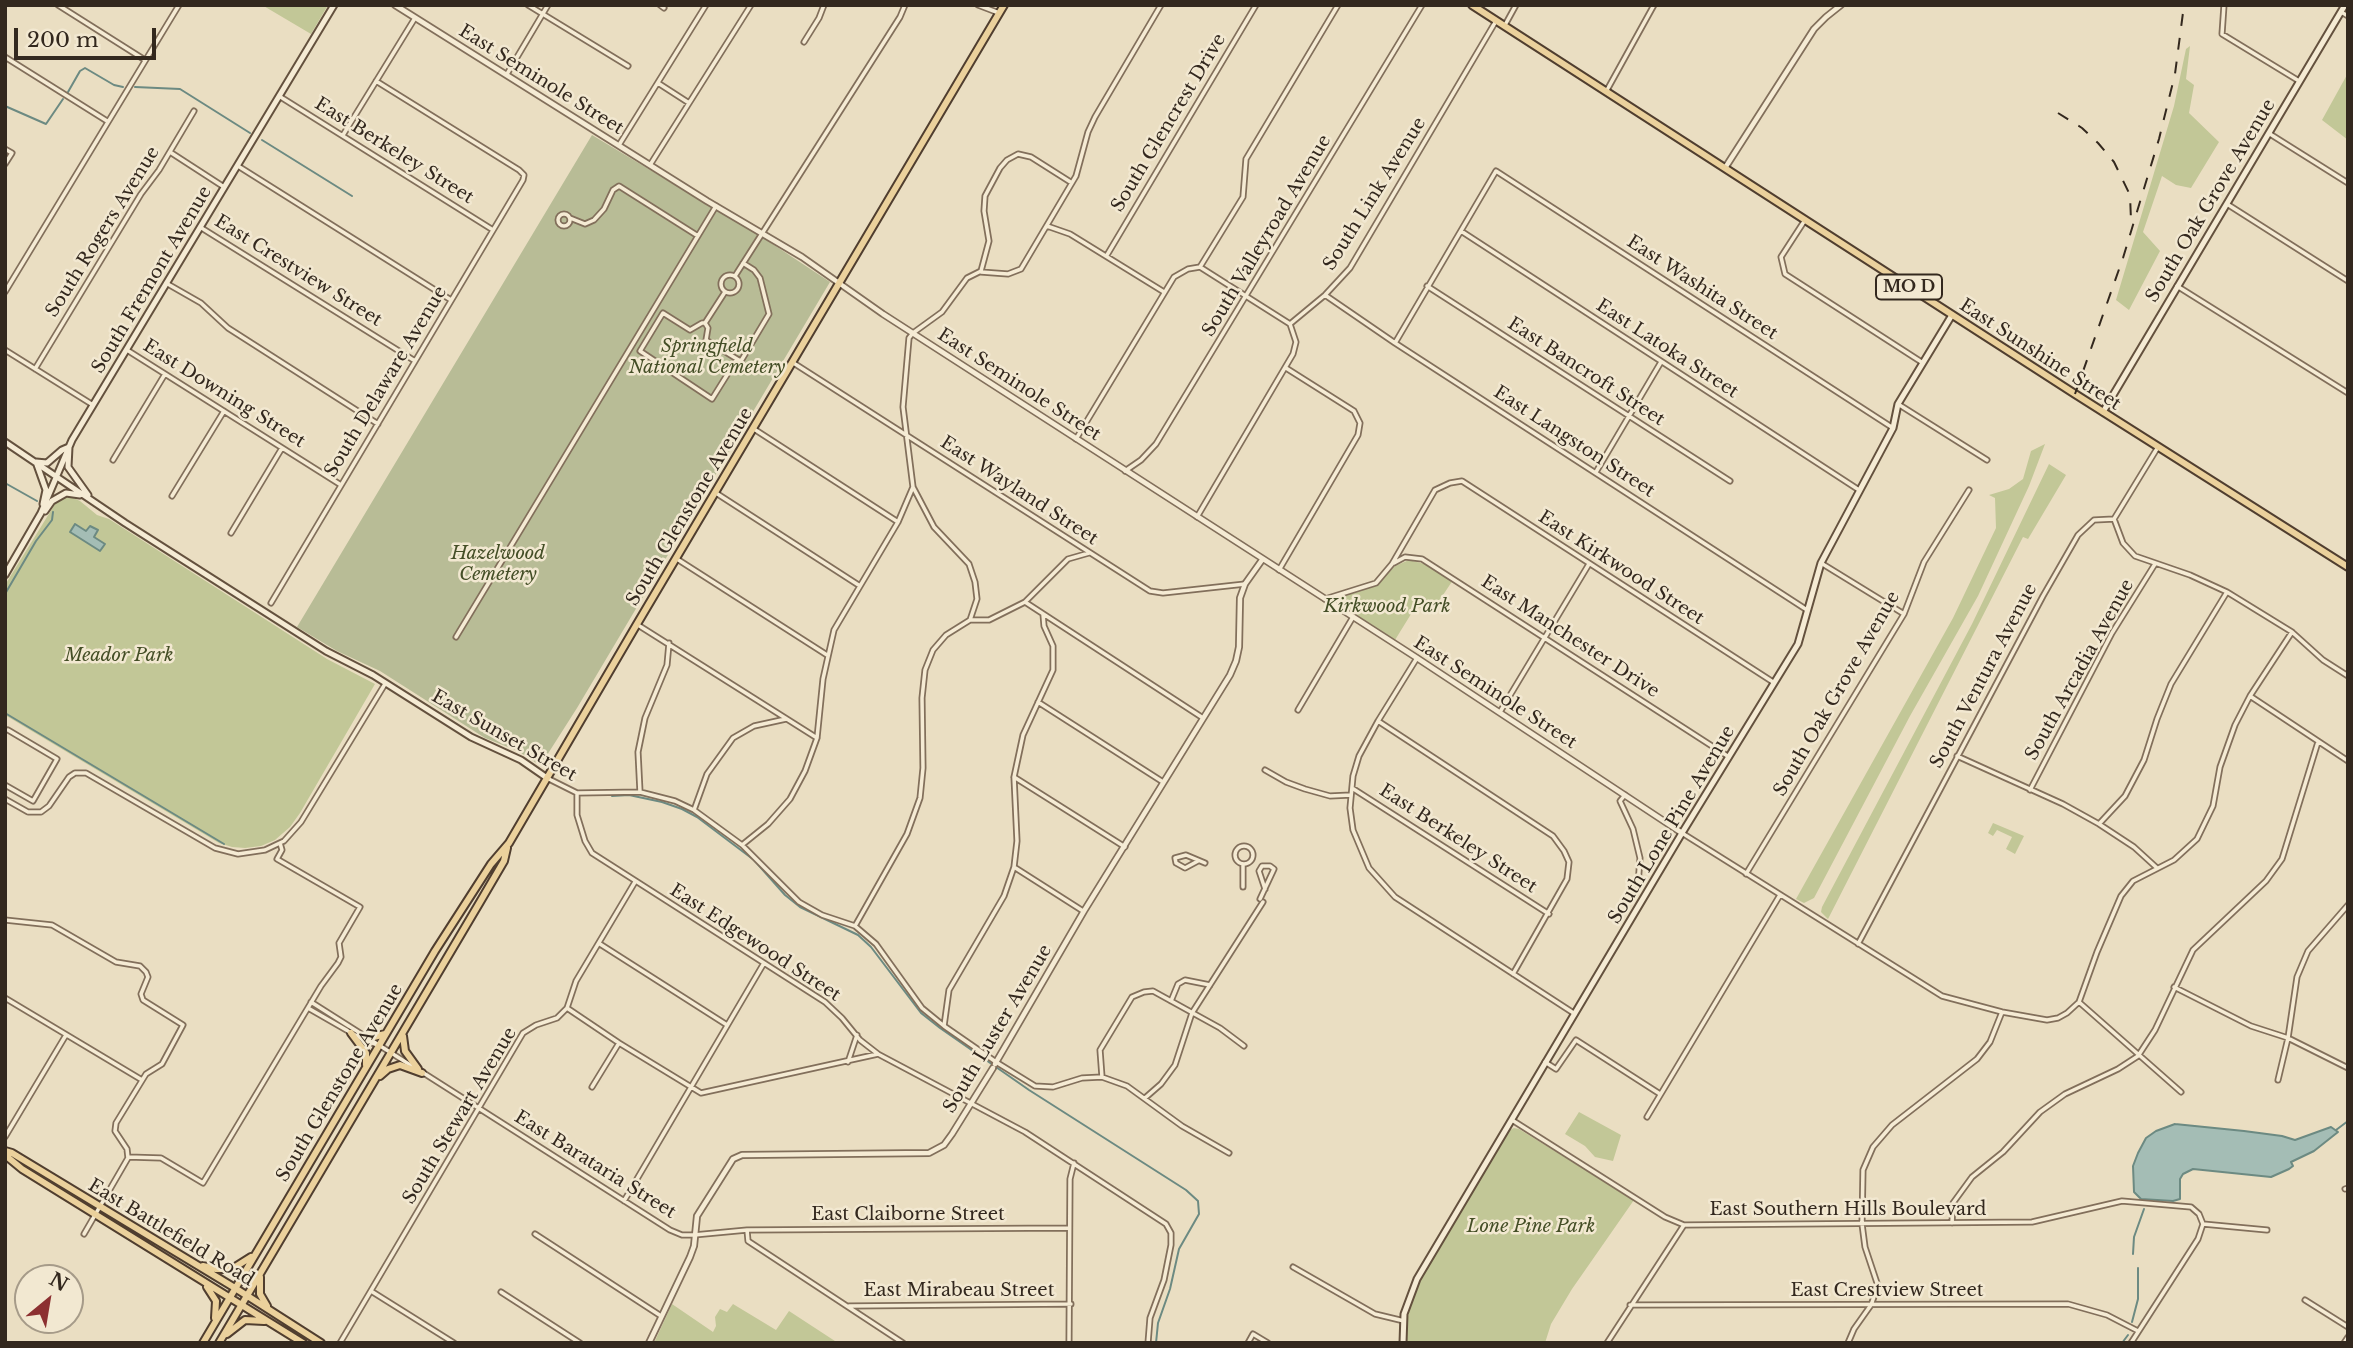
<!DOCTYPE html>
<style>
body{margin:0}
#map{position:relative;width:2353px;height:1348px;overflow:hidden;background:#eadec2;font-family:"Libre Baskerville",serif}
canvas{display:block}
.frame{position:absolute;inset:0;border:7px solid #33281e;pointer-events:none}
.north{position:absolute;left:14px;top:1264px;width:70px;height:70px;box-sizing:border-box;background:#f2e8d1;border:2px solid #a69b89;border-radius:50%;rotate:30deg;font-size:19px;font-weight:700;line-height:28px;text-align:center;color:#33281e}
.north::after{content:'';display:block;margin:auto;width:24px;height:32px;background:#8c3031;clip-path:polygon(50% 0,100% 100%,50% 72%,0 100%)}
.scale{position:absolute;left:14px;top:28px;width:142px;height:32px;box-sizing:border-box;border:4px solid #33281e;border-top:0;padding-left:9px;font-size:21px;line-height:24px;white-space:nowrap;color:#33281e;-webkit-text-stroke:5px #f2e8d1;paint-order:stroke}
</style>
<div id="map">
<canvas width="2353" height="1348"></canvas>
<div class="frame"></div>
<div class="north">N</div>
<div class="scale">200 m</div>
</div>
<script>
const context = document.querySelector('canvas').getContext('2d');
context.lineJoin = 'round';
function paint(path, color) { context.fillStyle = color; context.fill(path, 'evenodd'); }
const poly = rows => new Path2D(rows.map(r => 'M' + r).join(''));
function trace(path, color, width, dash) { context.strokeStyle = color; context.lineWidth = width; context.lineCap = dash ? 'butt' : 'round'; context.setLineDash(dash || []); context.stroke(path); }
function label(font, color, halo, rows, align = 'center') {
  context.font = font + ' "Libre Baskerville",serif'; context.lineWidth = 5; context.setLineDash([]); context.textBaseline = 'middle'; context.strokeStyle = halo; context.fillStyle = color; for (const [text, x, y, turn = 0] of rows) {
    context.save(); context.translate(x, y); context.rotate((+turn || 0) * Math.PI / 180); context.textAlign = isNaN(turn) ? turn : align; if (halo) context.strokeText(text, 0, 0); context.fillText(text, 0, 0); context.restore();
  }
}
const green = poly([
 [262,5,328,5,311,34],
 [2190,46,2186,79,2194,85,2189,113,2219,142,2191,188,2176,185,2162,176,2143,232,2160,251,2129,310,2116,300,2174,106,2186,49],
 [2348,73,2348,140,2322,120],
 [2045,444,2029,486,1978,596,1910,716,1814,898,1804,903,1796,899,1953,618,1996,528,1995,498,1989,495,2009,489,2023,479,2031,451],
 [2049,464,2066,475,2028,539,2023,537,1828,919,1821,912,1822,907,1972,624],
 [69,496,80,501,97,515,109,519,327,659,375,684,300,813,290,827,275,840,261,846,245,848,232,847,219,843,5,715,5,585,55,504,60,499],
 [1409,560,1429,565,1453,580,1431,613,1416,606,1395,640,1335,601,1336,599,1378,583,1395,566],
 [1993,823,2024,836,2015,854,2006,849,2012,837,1997,830,1993,836,1988,833],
 [1579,1112,1621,1135,1613,1161,1595,1157,1585,1146,1565,1134],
 [1514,1128,1519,1129,1634,1200,1572,1289,1551,1324,1545,1343,1406,1343,1406,1325,1414,1290,1510,1130],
 [672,1304,713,1332,716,1326,715,1317,720,1309,727,1312,733,1304,776,1330,789,1311,838,1343,654,1343]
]);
const cemetery = poly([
 [592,135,765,239,830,282,577,708,542,763,538,764,518,751,485,738,380,671,337,651,297,627]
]);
const water = poly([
 [75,524,86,531,90,526,98,530,94,537,105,544,100,551,70,532,75,524],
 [2175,1124,2244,1131,2282,1136,2295,1140,2331,1127,2338,1132,2314,1151,2291,1162,2293,1166,2289,1169,2271,1177,2193,1169,2183,1174,2180,1179,2180,1199,2173,1201,2141,1199,2134,1192,2133,1166,2138,1153,2146,1138,2156,1131,2175,1124]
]);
const stream = poly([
 [135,87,180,89,250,133],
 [68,92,80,71,85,68,114,85,123,87],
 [5,106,46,124,63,99],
 [262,140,352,196],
 [5,483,37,501],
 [5,594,36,541,52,520,53,512],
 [5,713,224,844],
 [612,796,629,795,662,802,682,809,697,817,754,860,785,895,800,907,858,935,871,947,921,1013,940,1028,1029,1090,1186,1190,1198,1201,1199,1214,1179,1249,1170,1289,1158,1323,1156,1343],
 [2336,1130,2348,1121],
 [2133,1254,2134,1237,2144,1209],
 [2132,1322,2138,1299,2138,1268],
 [2122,1343,2128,1335]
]);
const minor = poly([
 [58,5,145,60],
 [528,5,628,66],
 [660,5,664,8],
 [978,5,999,13],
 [2224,5,2222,34,2299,81],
 [2341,12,2348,16],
 [1505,25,1516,5],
 [804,42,819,18,824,5],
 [5,57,107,121],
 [507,74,548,5],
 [658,83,689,103],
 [1607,90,1654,5],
 [279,96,493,230],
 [2270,134,2348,183],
 [343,135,415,18],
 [619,145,706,5],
 [5,149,12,153,5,164],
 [170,152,224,187],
 [650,165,751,5],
 [238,166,451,300],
 [2227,204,2348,281],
 '558 220a6 6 0 1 1 12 0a6 6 0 1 1-12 0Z',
 [570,218,585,224,594,220,604,209,613,190,619,186,698,236],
 [1805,220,1781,257,1785,274,1923,363],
 [1047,226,1070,234,1164,292],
 [200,227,415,361],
 [1461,231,1859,490],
 [1107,255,1256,5],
 [1200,267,1243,197,1246,159,1338,5],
 [1200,267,1290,324],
 [981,272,1008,274,1021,269,1076,176,1088,132,1095,117,1161,5],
 '721 284a9 9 0 1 1 18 0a9 9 0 1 1-18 0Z',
 [735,276,900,17,905,5],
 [166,283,201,303,228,328,378,424],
 [1427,286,1730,481],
 [2177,286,2348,393],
 [5,292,179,5],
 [1325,295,1395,343,1807,610],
 [705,323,702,323,690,330,663,313,640,351,712,399,737,359,741,361,769,314,760,278,754,270,743,263],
 [705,323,708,328,706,340,737,359],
 [705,323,725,292],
 [1290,324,1325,295,1350,268,1496,21],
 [1395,343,1496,171,1893,428],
 [5,350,93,405],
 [127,350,341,485],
 [792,362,1150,591,1163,593,1245,584],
 [35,369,141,194,159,170,194,111],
 [1898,404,1987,460],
 [754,429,898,522],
 [1076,439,1174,277,1188,269,1200,267],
 [113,460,165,374],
 [1125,471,1141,460,1156,444,1422,5],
 [1596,472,1661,362],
 [716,493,860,586],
 [172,496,224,411],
 [1197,517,1293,354,1296,342,1290,324],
 [2114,519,2123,543,2135,556,2190,575,2227,592,2292,632,2323,660,2348,676],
 [2114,519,2158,447],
 [231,533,282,448],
 [677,559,827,655],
 [1394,563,1405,557,1422,559,1729,757],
 [1821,563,1904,614],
 [1279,570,1358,435,1360,423,1354,411,1286,368],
 [1325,599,1376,583,1392,564,1435,490,1450,483,1462,481,1773,682],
 [1025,602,1203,718],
 [271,603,523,180,524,175,519,170,376,81],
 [971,620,989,620,1025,602,1068,559,1089,553],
 [638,625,817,738],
 [456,637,716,206],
 [1417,658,1378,721,1359,756,1353,776,1350,808,1353,830,1369,868,1395,897,1575,1014],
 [2250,696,2348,761],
 [1038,702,1163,782],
 [1298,710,1353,617],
 [1500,712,1589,564],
 [1378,721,1553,836,1564,851,1569,862,1567,879,1513,974],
 [1957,756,2063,804,2099,824,2134,847,2157,868],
 [1265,770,1286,782,1305,789,1330,796,1351,795],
 [1014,777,1125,847],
 [547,778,577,793,640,792,675,801,694,810,742,845,799,902,822,915,855,926,876,944,922,1008,944,1026,996,1062,1035,1086,1053,1087,1082,1078,1102,1077,1127,1086,1182,1126,1229,1153],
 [5,785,33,801,57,759,8,730],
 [1352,788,1549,914],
 [2030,790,2112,633,2155,564],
 [640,792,638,752,645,718,667,665,669,643],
 [577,793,577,815,585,841,592,853,825,1002,842,1018,860,1040,878,1054,1025,1132,1166,1224,1171,1233,1171,1245,1164,1280,1150,1318,1148,1343],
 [1625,795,1620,801,1633,829,1640,858,1638,885],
 [5,799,28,812,41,812,49,806,69,777,75,773,86,773,215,848,238,854,265,850,284,841,301,822,385,684],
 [694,810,707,774,733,738,754,726,786,719],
 [2099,824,2125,796,2144,760,2157,719,2171,684,2227,592],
 [1682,833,1942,996,2002,1012,2047,1020,2058,1018,2067,1013,2079,1002,2097,952,2121,896,2133,881,2174,860,2197,839,2213,806,2220,767,2235,725,2250,696,2292,632],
 [742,845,768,824,790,799,805,771,817,738,823,679,834,630,898,522,913,487],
 '1235 855a9 9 0 1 1 18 0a9 9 0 1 1-18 0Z',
 [1198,861,1185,868,1176,863,1175,858,1186,855,1205,863],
 [1243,865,1243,887],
 [1014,867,1083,911],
 [1746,874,1904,614,1924,562,1969,490],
 [1260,899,1274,869,1270,866,1262,866,1259,871,1265,889],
 [5,920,52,925,116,962,140,966,146,972,148,977,141,994,143,1000,183,1025,162,1064,146,1074,116,1123,115,1131,127,1149,128,1158,84,1234],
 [855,926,907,834,920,798,923,768,922,698,925,670,933,650,946,635,970,620,977,599,975,582,969,564,934,527,913,487,903,407,909,338,913,333,942,312,967,278,981,271,989,241,984,211,985,196,1000,168,1007,160,1018,154,1031,157,1072,183],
 [600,944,727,1025],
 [1858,944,2043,596,2078,535,2094,520,2114,519],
 [2174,987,2251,1026,2288,1038,2348,1068],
 [5,998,142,1080],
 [1171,1001,1178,984,1185,980,1210,985],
 [311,1002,415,1068],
 [2079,1002,2181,1092],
 [308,1008,362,1039,377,1045],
 [567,1008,619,1043,701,1093,878,1054],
 [944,1026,949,990,1004,896,1014,867,1017,841,1014,777,1023,735,1053,670,1053,646,1044,626,1043,614],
 [848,1062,857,1035],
 [1545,1062,1556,1069,1576,1040,1660,1094],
 [422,1072,670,1230,682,1235,694,1235,747,1230,748,1241,903,1343],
 [1102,1077,1100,1050,1132,997,1144,992,1153,991,1220,1028,1244,1046],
 [2278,1080,2288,1038,2297,977,2308,951,2348,905],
 [592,1087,619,1043],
 [1145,1098,1161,1084,1175,1065,1192,1013,1263,902],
 [1647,1117,1780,895],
 [1512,1120,1665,1217,1684,1225,2032,1222,2122,1201,2191,1207,2199,1214,2203,1224],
 [5,1137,66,1035],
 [128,1157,161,1158,203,1183,321,986,338,963,341,957,339,943,360,907,277,859,282,850,280,843],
 [2345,1189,2348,1188],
 [624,1201,764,963],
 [1952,1223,1953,1203,1972,1177,2003,1152,2040,1112,2065,1094,2118,1069,2138,1056,2155,1030,2193,950,2266,881,2282,859,2318,742],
 [2203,1224,2267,1230],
 [747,1230,1069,1228],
 [535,1234,661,1316],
 [1293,1267,1375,1314,1404,1321],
 [371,1291,454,1343],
 [501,1292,580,1343],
 [2305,1300,2348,1327],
 [1630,1305,2068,1304,2107,1315,2138,1331],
 [849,1306,1071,1304],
 [340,1343,523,1033,536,1025,557,1018,567,1008,576,981,635,882],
 [1069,1343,1070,1179,1074,1163],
 [1248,1343,1253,1334,1268,1343],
 [1607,1343,1684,1225],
 [1848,1343,1854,1329,1871,1305,1878,1286,1865,1247,1862,1224,1863,1170,1873,1147,1892,1125,1977,1059,1990,1042,2002,1012],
 [2131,1343,2198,1239,2203,1224],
 [2344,1343,2348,1337]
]);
const tertiary = poly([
 [395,5,707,201,802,257,883,314,1417,658,1682,833],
 [1725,168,1814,29,1826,17,1841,5],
 [995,1064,1084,911,1230,675,1236,661,1239,647,1240,598,1245,584,1262,560],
 [649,1343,690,1257,694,1246,697,1216,733,1159,742,1155,929,1153,944,1145,952,1134,993,1068]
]);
const secondary = poly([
 [2103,412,2345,5],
 [5,442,125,523,326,651,373,675,471,737,521,760,547,778],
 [43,504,46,490,36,462,47,463,62,450,69,447,68,467,88,495],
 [45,511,52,501,66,493,80,495],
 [5,575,41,513,72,440,334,5],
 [1403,1343,1404,1314,1417,1279,1682,833,1798,644,1821,563,1893,428,1898,404,1952,315]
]);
const primary = poly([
 [1472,5,2075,394,2348,567],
 [351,1033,366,1053,366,1065],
 [403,1036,405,1051,418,1069],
 [370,1038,385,1034],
 [380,1076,388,1069,400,1065,422,1073],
 [5,1151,12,1153,235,1288,321,1343],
 [5,1155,22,1169,303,1343],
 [203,1266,216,1269,232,1269,251,1257],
 [260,1277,260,1294,267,1306],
 [207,1287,216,1301,215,1318],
 [227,1334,245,1320,264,1321],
 [203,1343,435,951,491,864,509,843,637,624,1004,5],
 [219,1343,480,902,504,861,507,848]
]);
const rail = poly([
 [2058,113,2082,128,2098,143,2114,162,2130,195,2131,220],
 [2075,394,2123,258,2159,139,2175,74,2184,5]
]);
const shields = [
 [1909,287,66]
];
const shieldNames = [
 ["MO D",1909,287]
];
const streetNames = [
 ["East Seminole Street",541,80,32],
 ["South Glencrest Drive",1169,123,-59],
 ["East Berkeley Street",394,151,32],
 ["South Link Avenue",1375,194,-58],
 ["South Oak Grove Avenue",2211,201,-59],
 ["South Rogers Avenue",103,232,-58],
 ["South Valleyroad Avenue",1267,236,-59],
 ["East Crestview Street",298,271,32],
 ["South Fremont Avenue",152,280,-59],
 ["East Washita Street",1702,288,33],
 ["East Latoka Street",1667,349,33],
 ["East Sunshine Street",2040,355,33],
 ["East Bancroft Street",1586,372,33],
 ["South Delaware Avenue",386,382,-59],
 ["East Seminole Street",1019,385,33],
 ["East Downing Street",224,394,32],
 ["East Langston Street",1574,442,33],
 ["East Wayland Street",1019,491,33],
 ["South Glenstone Avenue",690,507,-59],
 ["East Kirkwood Street",1621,568,33],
 ["East Manchester Drive",1570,637,33],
 ["South Arcadia Avenue",2080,670,-61],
 ["South Ventura Avenue",1984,676,-62],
 ["East Seminole Street",1495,693,33],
 ["South Oak Grove Avenue",1837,694,-60],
 ["East Sunset Street",504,736,30],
 ["South Lone Pine Avenue",1672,825,-59],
 ["East Berkeley Street",1458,839,33],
 ["East Edgewood Street",755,943,33],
 ["South Luster Avenue",998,1029,-59],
 ["South Glenstone Avenue",340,1083,-59],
 ["South Stewart Avenue",460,1116,-59],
 ["East Barataria Street",595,1165,32],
 ["East Southern Hills Boulevard",1848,1210],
 ["East Claiborne Street",908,1215],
 ["East Battlefield Road",171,1233,31],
 ["East Mirabeau Street",959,1291],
 ["East Crestview Street",1887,1291]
];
const parkNames = [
 ["Springfield",707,347],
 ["National Cemetery",707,368],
 ["Hazelwood",498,554],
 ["Cemetery",498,575],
 ["Kirkwood Park",1387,607],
 ["Meador Park",119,656],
 ["Lone Pine Park",1531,1227]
];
paint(green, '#c2c797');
paint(cemetery, '#b8bc96');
paint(water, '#a4bdb5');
trace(water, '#6c8a82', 2);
trace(stream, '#6c8a82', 2);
trace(minor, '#826f5b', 7);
trace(tertiary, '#826f5b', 8);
trace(secondary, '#64513e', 9);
trace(primary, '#503e2f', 10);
trace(minor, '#f5ebd4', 3.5);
trace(tertiary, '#f5ebd4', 4.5);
trace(secondary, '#f5ebd4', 5);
trace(primary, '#ebd19c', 6);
trace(rail, '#33281e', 2, [12, 12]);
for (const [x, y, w] of shields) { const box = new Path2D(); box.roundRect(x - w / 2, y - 12.5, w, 25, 5); context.fillStyle = '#f2e8d1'; context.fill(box); trace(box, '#33281e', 2); }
label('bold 16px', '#33281e', null, shieldNames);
label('18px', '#33281e', '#f2e8d1', streetNames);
label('italic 18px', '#444e26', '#f2e8d1', parkNames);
</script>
